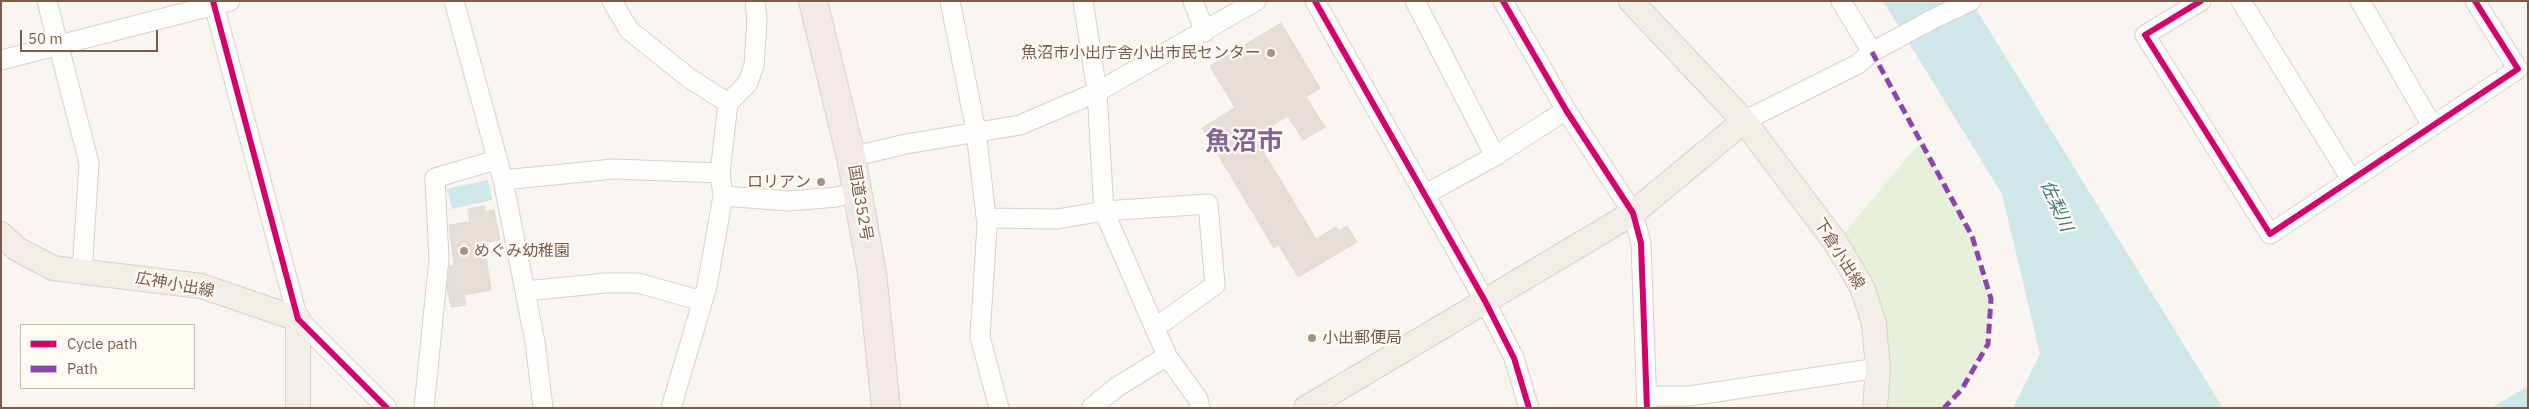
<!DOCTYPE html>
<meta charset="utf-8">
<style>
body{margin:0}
#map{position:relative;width:2529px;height:409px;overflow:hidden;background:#f9f5f0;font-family:"IBM Plex Sans",sans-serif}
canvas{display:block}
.frame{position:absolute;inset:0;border:2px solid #7a5c4d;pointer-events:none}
.legend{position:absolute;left:20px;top:324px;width:175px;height:65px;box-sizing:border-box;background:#fffaf3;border:1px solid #cabbb1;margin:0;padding:6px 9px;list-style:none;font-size:15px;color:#7a5c4d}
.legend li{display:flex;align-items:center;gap:10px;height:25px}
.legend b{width:25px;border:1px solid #cabbb1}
.scale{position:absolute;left:20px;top:30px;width:138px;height:22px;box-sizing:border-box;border:2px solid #7a5c4d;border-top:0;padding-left:6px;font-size:15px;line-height:18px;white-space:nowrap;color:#7a5c4d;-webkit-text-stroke:4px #fffaf3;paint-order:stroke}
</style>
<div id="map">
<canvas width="2529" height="409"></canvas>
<div class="frame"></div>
<ul class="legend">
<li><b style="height:6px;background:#d6006c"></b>Cycle path</li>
<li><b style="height:6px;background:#8e44ad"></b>Path</li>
</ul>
<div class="scale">50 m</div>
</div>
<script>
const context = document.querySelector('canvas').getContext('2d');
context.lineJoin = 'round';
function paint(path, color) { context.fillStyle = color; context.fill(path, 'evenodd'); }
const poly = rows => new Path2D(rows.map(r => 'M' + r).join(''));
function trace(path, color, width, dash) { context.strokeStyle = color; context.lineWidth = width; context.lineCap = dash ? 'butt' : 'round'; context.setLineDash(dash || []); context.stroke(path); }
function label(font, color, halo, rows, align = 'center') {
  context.font = font + ' "IBM Plex Sans","Noto Sans JP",sans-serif'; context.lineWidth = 4.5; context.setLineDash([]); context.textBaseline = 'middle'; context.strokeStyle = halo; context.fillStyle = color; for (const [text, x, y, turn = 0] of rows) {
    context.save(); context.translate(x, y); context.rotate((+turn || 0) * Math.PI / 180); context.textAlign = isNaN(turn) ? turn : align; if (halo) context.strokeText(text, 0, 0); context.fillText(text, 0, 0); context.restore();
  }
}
const green = poly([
 [1922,140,1972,236,1991,299,1988,344,1962,389,1944,408,1875,408,1878,368,1836,243]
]);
const water = poly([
 [1883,1,1971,1,2223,408,2013,408,2040,354,2002,194],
 [488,180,492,200,452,209,447,189],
 [2528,386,2528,408,2491,408]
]);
const building = poly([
 [1281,23,1320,88,1306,97,1325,127,1303,140,1288,116,1254,136,1316,239,1336,227,1338,231,1347,226,1357,242,1298,277,1279,245,1274,248,1202,128,1235,108,1210,66,1281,23],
 [484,206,485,212,494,210,500,240,484,243,491,290,464,295,466,305,451,307,447,288,450,266,454,265,449,225,470,222,468,209,484,206]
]);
const minor = poly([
 [47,1,89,163,82,272],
 [213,1,298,319,387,408],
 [454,1,503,180,535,342,543,408],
 [612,1,629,30,689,78,728,103],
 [950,1,976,131,987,225,980,337,999,408],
 [1083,1,1097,92,1104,211,1167,356,1198,399,1200,408],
 [1193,1,1205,32],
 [1315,1,1485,301,1514,358,1529,408],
 [1415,1,1495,156],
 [1503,1,1566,110,1633,213,1641,243,1647,408],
 [1841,1,1872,52],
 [2201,1,2145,35,2270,234,2518,69,2475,1],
 [2241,1,2351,179],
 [2360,1,2432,126],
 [1,60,230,1],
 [1744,121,1858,64,1872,52,1933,19,1971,1],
 [851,157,906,144,1020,125,1097,92,1256,1],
 [503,180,614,169,720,173],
 [1424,195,1495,156,1566,110],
 [723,196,788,201,837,197,857,191],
 [986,218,1057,219,1104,211,1208,204,1215,285,1155,328],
 [525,291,606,283,638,283,702,301],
 [1647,396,1689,396,1878,368],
 [424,408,439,259,435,178,496,160],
 [671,408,707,286,723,196,720,173,728,103,748,83,754,65,757,21,755,1],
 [1091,408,1117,387,1167,356]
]);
const major = poly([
 [1631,1,1744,121,1836,243,1863,289,1874,324,1878,368,1875,408],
 [1,234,17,249,53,268,201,286,298,319,298,408],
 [1306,408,1633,213,1744,121]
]);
const highway = poly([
 [813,1,851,157,872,273,886,408]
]);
const quiet = poly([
 [1872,52,1972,236,1991,299,1988,344,1962,389,1944,408]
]);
const cycleway = poly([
 [213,1,298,319,387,408],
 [1315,1,1485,301,1514,358,1529,408],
 [1503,1,1566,110,1633,213,1641,243,1647,408],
 [2201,1,2145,35,2270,234,2518,69,2475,1]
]);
const markers = [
 [1271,53,5,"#a69286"],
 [821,182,5,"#a69286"],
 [464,251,5,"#a69286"],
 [1312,338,5,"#a69286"]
];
const poiNames = [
 ["魚沼市小出庁舎小出市民センター",1261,53],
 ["ロリアン",811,182],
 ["めぐみ幼稚園",474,251,"left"],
 ["小出郵便局",1322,338,"left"]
];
const streetNames = [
 ["国道352号",860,203,80],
 ["下倉小出線",1839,254,58],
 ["広神小出線",175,285,10]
];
const waterNames = [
 ["佐梨川",2056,206,66]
];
const townNames = [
 ["魚沼市",1244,142]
];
paint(green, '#e7f0db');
paint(water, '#d0e8ea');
paint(building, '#e6ded7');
trace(building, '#e2d8d2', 1);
trace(minor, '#d7d1cb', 21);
trace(major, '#dad1cc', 26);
trace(highway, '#dad1cc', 30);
trace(minor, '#fefefd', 19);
trace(major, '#f3eee8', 24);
trace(highway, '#f2eae7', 28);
trace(quiet, '#8e44ad', 5, [10, 5]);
trace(cycleway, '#d6006c', 6);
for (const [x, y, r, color] of markers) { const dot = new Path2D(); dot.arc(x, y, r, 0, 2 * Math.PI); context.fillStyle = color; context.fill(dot); trace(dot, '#fffaf3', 2); }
label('16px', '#7a5c4d', '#fffaf3', poiNames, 'right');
label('16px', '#7a5c4d', '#fffaf3', streetNames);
label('italic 18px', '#437c86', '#fffaf3', waterNames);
label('bold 26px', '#846695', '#fffaf3', townNames);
</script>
